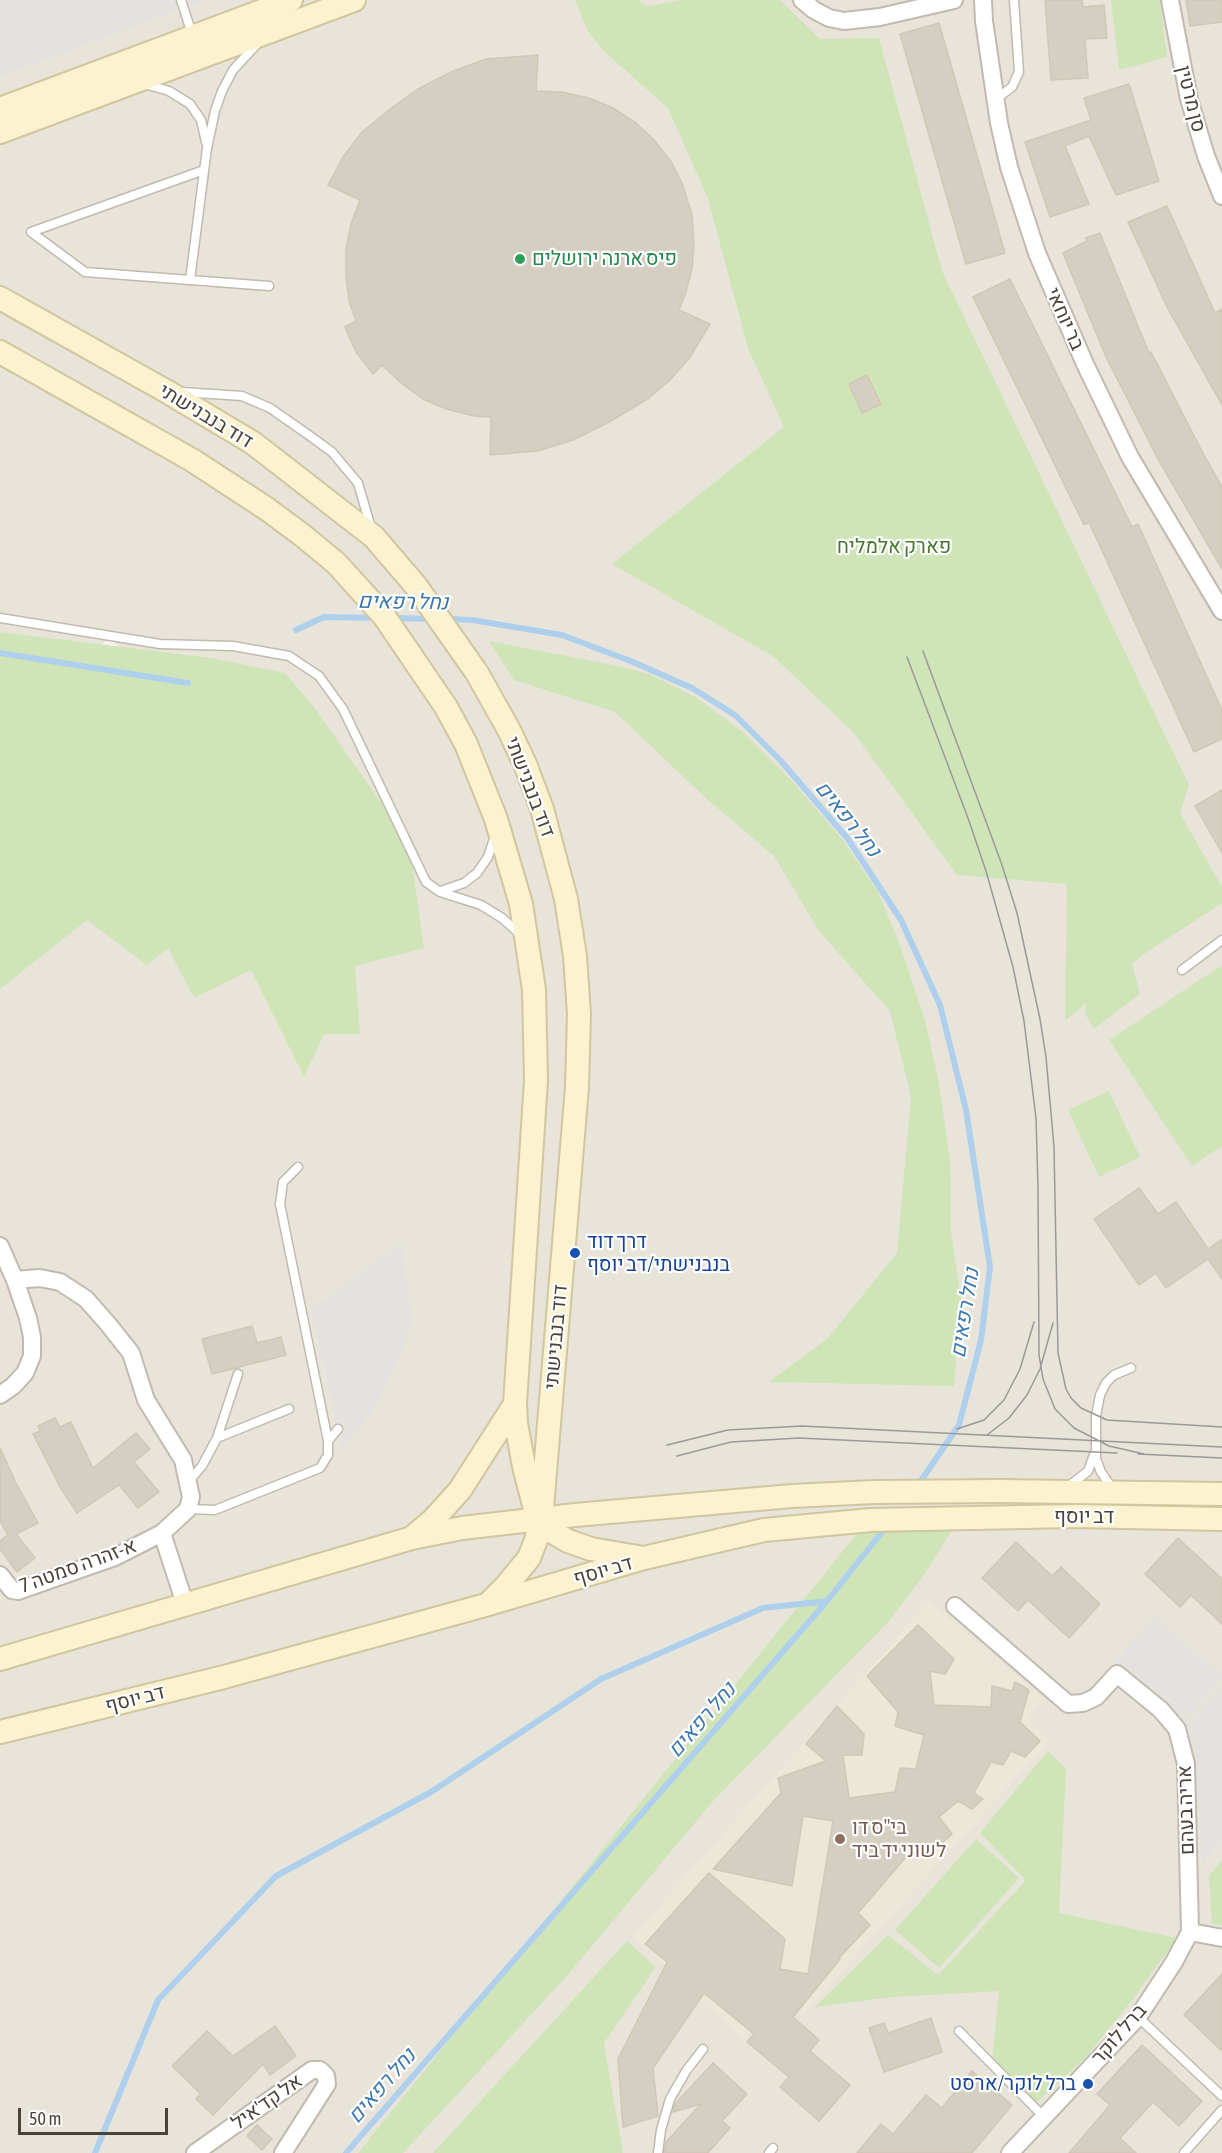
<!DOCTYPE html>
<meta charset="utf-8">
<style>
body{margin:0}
#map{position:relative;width:1222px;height:2153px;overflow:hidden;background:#f5f2ec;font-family:"Asap Condensed",sans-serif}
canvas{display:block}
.scale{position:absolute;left:18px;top:2108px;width:150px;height:27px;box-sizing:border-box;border:3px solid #49433a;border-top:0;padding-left:8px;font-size:18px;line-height:21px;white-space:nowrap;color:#49433a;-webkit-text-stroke:4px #fff;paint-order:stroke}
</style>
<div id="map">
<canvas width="1222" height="2153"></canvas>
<div class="scale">50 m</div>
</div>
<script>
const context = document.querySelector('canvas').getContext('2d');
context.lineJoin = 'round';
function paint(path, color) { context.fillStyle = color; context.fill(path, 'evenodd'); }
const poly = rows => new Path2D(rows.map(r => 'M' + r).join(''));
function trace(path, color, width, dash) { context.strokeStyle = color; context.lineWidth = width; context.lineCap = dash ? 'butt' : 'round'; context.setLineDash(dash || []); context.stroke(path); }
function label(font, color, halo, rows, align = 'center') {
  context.font = font + ' "Asap Condensed",Heebo,sans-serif'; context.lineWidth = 4.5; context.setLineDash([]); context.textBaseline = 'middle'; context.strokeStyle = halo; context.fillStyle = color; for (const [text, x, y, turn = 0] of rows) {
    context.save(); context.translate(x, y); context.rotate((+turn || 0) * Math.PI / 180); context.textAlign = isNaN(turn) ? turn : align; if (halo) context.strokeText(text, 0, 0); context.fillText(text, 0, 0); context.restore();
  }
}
const residential = poly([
 [0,0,1222,0,1222,2153,0,2153,0,947,185,711,110,638,53,684,0,668]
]);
const education = poly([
 [929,1601,1045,1700,1028,1719,1049,1741,801,2016,780,1997,744,2040,633,1936]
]);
const green = poly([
 [575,0,637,0,649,6,681,0,780,0,820,39,879,38,942,271,1189,785,1180,813,1222,887,1222,903,1144,954,1132,964,1140,994,1094,1029,1085,1014,1086,1003,1065,1021,1067,884,957,875,854,733,774,657,612,564,784,427,748,348,708,199,668,108,605,52,587,30],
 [1111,0,1160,0,1167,57,1119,70],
 [0,632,212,658,285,673,314,707,409,842,424,948,355,966,360,1034,324,1034,304,1077,251,970,194,998,168,948,147,965,87,920,0,989],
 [489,641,618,666,649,674,695,697,741,730,790,779,842,839,878,892,899,942,925,1020,938,1078,950,1160,951,1233,961,1298,954,1386,769,1382,828,1338,897,1253,911,1097,890,1011,819,931,774,856,709,801,615,712,514,680],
 [1222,965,1222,1146,1192,1166,1109,1040],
 [1109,1091,1140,1157,1099,1177,1068,1110],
 [956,1524,922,1578,888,1622,714,1800,566,1977,403,2153,358,2153,863,1526],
 [1048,1751,1066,1769,1059,1913,1177,1938,1131,2002,1085,2058,1036,2103,992,2062,999,1991,892,1997,815,2007,888,1935,938,1975,1026,1880,980,1833],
 [976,1839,1019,1878,939,1968,895,1930],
 [1222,1860,1222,1925,1212,1924,1209,1876],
 [627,1941,656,1967,604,2043,623,2153,433,2153]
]);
const parking = poly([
 [0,0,204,0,0,77],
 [402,1243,412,1325,379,1402,342,1449,311,1310],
 [1154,1617,1222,1675,1222,1679,1183,1725,1113,1665],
 [1222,1687,1222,1839,1202,1866,1196,1774,1185,1728]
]);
const stream = poly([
 [394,618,432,619],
 [448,619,472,620,562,635,633,662,692,688,735,715,780,760,848,839,901,920,940,1005,966,1110,990,1267,981,1340,959,1425,918,1485],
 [296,630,324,617,378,618],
 [0,653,188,683],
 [95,2153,158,2000,276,1876,431,1792,601,1679,763,1608,827,1601],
 [346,2153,827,1601,886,1527]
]);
const building = poly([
 [1045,0,1082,0,1083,7,1104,5,1107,38,1085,39,1088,78,1051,80,1045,0],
 [1186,0,1222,0,1222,22,1190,26,1186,0],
 [939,23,1005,253,966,264,900,34,939,23],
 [538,55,536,91,562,92,589,98,613,108,636,123,654,140,672,163,682,183,692,215,694,245,692,269,685,295,679,310,710,324,690,357,670,380,649,398,611,421,573,440,537,451,490,455,491,417,474,416,446,409,423,399,401,383,382,365,373,374,356,352,345,327,356,321,349,301,346,277,346,249,351,224,360,200,328,185,343,157,362,132,394,106,418,89,451,72,486,59,538,55],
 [1129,84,1159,181,1116,195,1089,136,1065,146,1089,204,1050,217,1025,142,1091,120,1084,98,1129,84],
 [1167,206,1215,313,1222,309,1222,405,1167,307,1128,222,1167,206],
 [1100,233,1149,353,1151,352,1204,455,1222,487,1222,569,1158,459,1106,357,1063,253,1087,241,1086,238,1100,233],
 [1010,279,1132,527,1138,524,1222,710,1222,739,1194,752,1089,522,1084,525,973,297,1010,279],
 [867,375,881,404,862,413,849,384,867,375],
 [1222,790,1222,853,1195,806,1222,790],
 [1139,1188,1158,1214,1176,1202,1208,1249,1222,1239,1222,1279,1208,1259,1166,1288,1156,1273,1139,1285,1094,1219,1139,1188],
 [252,1326,257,1343,281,1337,286,1355,212,1374,202,1339,252,1326],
 [55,1418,60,1427,71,1422,93,1468,136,1433,150,1449,134,1462,159,1492,138,1508,119,1485,77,1513,60,1487,33,1434,40,1431,38,1426,55,1418],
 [0,1448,16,1483,38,1523,16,1534,35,1558,17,1572,0,1549,0,1541,8,1535,0,1521,0,1448],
 [1178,1538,1222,1579,1222,1624,1191,1595,1180,1607,1145,1574,1178,1538],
 [1016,1542,1052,1576,1061,1567,1100,1604,1069,1638,1028,1600,1018,1611,982,1578,1016,1542],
 [918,1625,954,1659,945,1674,930,1671,934,1705,991,1707,992,1686,1012,1691,1015,1682,1029,1690,1020,1722,1040,1741,1025,1757,1011,1751,1003,1765,991,1762,974,1793,983,1799,972,1809,958,1801,939,1817,952,1834,932,1852,918,1843,858,1913,870,1925,839,1958,840,1959,793,2017,819,2040,810,2051,850,2085,819,2121,780,2087,789,2077,747,2042,754,2034,704,1993,653,2068,658,2116,623,2127,618,2059,667,1962,645,1944,709,1873,785,1939,780,1969,808,1974,833,1821,803,1816,792,1886,713,1869,781,1793,778,1778,826,1761,806,1744,837,1706,864,1734,862,1755,843,1755,849,1798,895,1792,900,1768,916,1769,924,1735,895,1726,898,1712,867,1676,918,1625],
 [1222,1974,1222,2051,1184,2015,1222,1974],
 [931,2018,942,2052,884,2072,869,2028,884,2023,888,2033,931,2018],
 [275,2026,296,2056,270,2075,263,2064,213,2115,196,2099,201,2094,172,2066,207,2031,233,2056,275,2026],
 [1142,2045,1202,2101,1179,2126,1153,2102,1120,2138,1136,2153,1069,2153,1110,2105,1097,2094,1142,2045],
 [713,2063,747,2094,722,2121,730,2128,708,2153,664,2153,666,2142,701,2104,673,2112,675,2104,713,2063],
 [972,2071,1012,2105,972,2153,857,2153,881,2124,893,2134,926,2095,942,2108,972,2071],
 [257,2125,272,2139,262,2150,247,2136,257,2125]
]);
const lane = poly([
 [181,0,193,37],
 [145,84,169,91,190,104,201,120,206,142],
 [995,100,1012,87,1019,72,1014,0],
 [204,170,31,232,85,272,269,286],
 [190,280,207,148,215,111,222,91,233,70,257,44],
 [182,392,242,396,270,408,310,436,332,452,358,483,371,528],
 [0,618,160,644,233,646,289,656,319,676,343,709,426,882,440,892,481,905,502,918,521,935],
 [441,891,464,883,477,873,488,857,495,836],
 [1182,970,1222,940],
 [217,1438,289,1409],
 [328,1441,338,1429],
 [189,1481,202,1466,217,1438,238,1374],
 [1069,1486,1088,1471,1094,1455],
 [1112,1488,1101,1472,1096,1459,1096,1416,1100,1395,1106,1383,1114,1375,1131,1368],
 [188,1509,215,1510,320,1468,328,1455,328,1441,280,1204,283,1182,298,1167],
 [1138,2017,1222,2096],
 [959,2031,1044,2117],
 [658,2153,661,2130,670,2099,686,2071,703,2049],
 [769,2153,773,2148],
 [1184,2153,1222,2110]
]);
const street = poly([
 [802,0,814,10,829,18,844,21,880,17,954,0],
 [983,0,984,21,999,123,1009,167,1037,253,1085,364,1130,457,1222,611],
 [1170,0,1189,99,1206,156,1222,196],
 [0,1246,15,1280,28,1318,32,1337,32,1356,25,1373,13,1386,0,1395],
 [162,1533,185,1604],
 [0,1575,12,1590,18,1591,115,1557,162,1533,188,1509,191,1497,183,1460,146,1400,131,1353,108,1324,86,1299,60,1282,40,1278,15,1280],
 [955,1606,1068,1704,1083,1703,1096,1697,1117,1674,1161,1710,1177,1729,1186,1764,1190,1932,1174,1962,1138,2017,1010,2153],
 [1190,1932,1222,1938],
 [195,2153,312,2070,320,2070,326,2076,327,2084,283,2153]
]);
const secondary = poly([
 [0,109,291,0],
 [0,132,354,0],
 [0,298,166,391,253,443,374,537,416,586,477,673,509,730,525,764,542,809,566,899,575,956,579,1014,577,1087,541,1520,536,1540,529,1558,506,1586,488,1604],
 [0,352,192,460,267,509,302,535,336,563,384,616,446,707,466,744,496,819,521,904,534,990,536,1080,515,1404,516,1424,525,1471,534,1505,541,1520,551,1531,568,1541,591,1549,644,1558],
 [415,1535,433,1520,460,1490,515,1404],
 [0,1659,412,1538,462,1528,575,1515,792,1496,874,1492,1000,1491,1222,1494],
 [0,1732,224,1677,482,1606,644,1558,764,1530,871,1520,1075,1516,1222,1519]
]);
const tram = poly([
 [923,651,1002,865,1017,913,1040,1019,1046,1057,1054,1147,1058,1353,1066,1389,1071,1398,1081,1408,1107,1420,1222,1427],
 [907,657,968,818,986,871,1013,967,1024,1021,1036,1118,1038,1188,1039,1355,1043,1379,1055,1409,1074,1428,1109,1446,1144,1454],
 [957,1429,984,1420,1004,1400,1020,1369,1034,1322],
 [987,1435,1009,1418,1027,1395,1040,1369,1053,1323],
 [667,1445,728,1430,802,1426,1222,1447],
 [1138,1454,1222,1458],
 [677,1456,731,1442,799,1438,1117,1453]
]);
const markers = [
 [520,259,6,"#2e9e5b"],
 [575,1253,6,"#1a4fb4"],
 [840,1839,6,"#8d6e63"],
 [1088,2084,6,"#1a4fb4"]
];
const streetNames = [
 ["סן מרטין",1191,99,76],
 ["בר יוחאי",1065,319,66],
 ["דוד בנבנישתי",206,416,31],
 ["דוד בנבנישתי",530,787,69],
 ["דוד בנבנישתי",556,1337,-85],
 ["דב יוסף",1084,1517],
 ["א-זהרה סמטה 7",78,1566,-20],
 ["דב יוסף",603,1571,-16],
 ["דב יוסף",135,1699,-14],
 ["אריה בעהם",1186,1810,-92],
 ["ברל לוקר",1119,2034,-49],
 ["אל קד'איל",267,2102,-35]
];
const leisureNames = [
 ["פיס ארנה ירושלים",532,259]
];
const parkNames = [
 ["פארק אלמליח",894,547]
];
const transitNames = [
 ["דרך דוד",587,1242],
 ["בנבנישתי/דב יוסף",587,1265],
 ["ברל לוקר/ארסט",1076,2084,"right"]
];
const educationNames = [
 ["בי\"ס דו",852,1828],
 ["לשוני יד ביד",852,1851]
];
const waterNames = [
 ["נחל רפאים",403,602,1],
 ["נחל רפאים",848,819,51],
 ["נחל רפאים",965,1313,-81],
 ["נחל רפאים",702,1720,-49],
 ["נחל רפאים",382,2086,-49]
];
paint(residential, '#e8e4da');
paint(education, '#ece7d7');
paint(green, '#cfe5b8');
paint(parking, '#e4e2df');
trace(stream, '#aed0ec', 6);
paint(building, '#d5cfc2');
trace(building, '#d0c7b5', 1.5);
trace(lane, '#c0baaf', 11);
trace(street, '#c0baaf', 20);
trace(secondary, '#d0c69f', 26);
trace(lane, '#fff', 8);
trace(street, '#fff', 16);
trace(secondary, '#fbf2cf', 22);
trace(tram, '#999', 1.5);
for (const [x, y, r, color] of markers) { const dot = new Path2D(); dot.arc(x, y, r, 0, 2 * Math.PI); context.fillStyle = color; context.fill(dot); trace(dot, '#fff', 2); }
label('20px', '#49433a', '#fff', streetNames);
label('20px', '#27864d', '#fff', leisureNames, 'left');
label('20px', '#487730', '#fff', parkNames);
label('20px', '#164399', '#fff', transitNames, 'left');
label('20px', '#785e54', '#fff', educationNames, 'left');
label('italic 21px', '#3a78ad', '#fff', waterNames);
</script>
